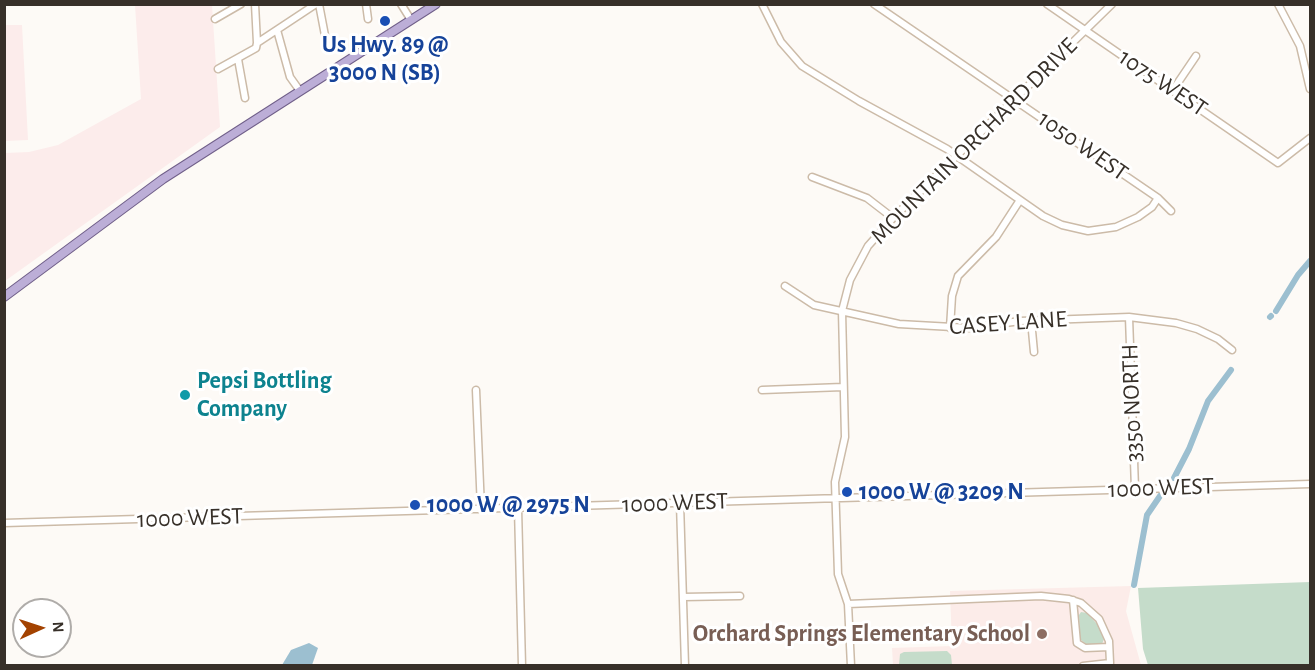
<!DOCTYPE html>
<style>
body{margin:0}
#map{position:relative;width:1315px;height:670px;overflow:hidden;background:#fdfaf6;font-family:"Alegreya Sans",sans-serif}
canvas{display:block}
.frame{position:absolute;inset:0;border:6px solid #373029;pointer-events:none}
.north{position:absolute;left:12px;top:598px;width:60px;height:60px;box-sizing:border-box;background:#fff;border:2px solid #afaca9;border-radius:50%;rotate:87deg;font-size:16px;font-weight:700;line-height:24px;text-align:center;color:#373029}
.north::after{content:'';display:block;margin:auto;width:21px;height:27px;background:#a34200;clip-path:polygon(50% 0,100% 100%,50% 72%,0 100%)}
</style>
<div id="map">
<canvas width="1315" height="670"></canvas>
<div class="frame"></div>
<div class="north">N</div>
</div>
<script>
const context = document.querySelector('canvas').getContext('2d');
context.lineJoin = 'round';
function paint(path, color) { context.fillStyle = color; context.fill(path, 'evenodd'); }
const poly = rows => new Path2D(rows.map(r => 'M' + r).join(''));
function trace(path, color, width, dash) { context.strokeStyle = color; context.lineWidth = width; context.lineCap = dash ? 'butt' : 'round'; context.setLineDash(dash || []); context.stroke(path); }
function label(font, color, halo, rows, align = 'center') {
  context.font = font + ' "Alegreya Sans",sans-serif'; context.lineWidth = 6; context.setLineDash([]); context.textBaseline = 'middle'; context.strokeStyle = halo; context.fillStyle = color; for (const [text, x, y, turn = 0] of rows) {
    context.save(); context.translate(x, y); context.rotate((+turn || 0) * Math.PI / 180); context.textAlign = isNaN(turn) ? turn : align; if (halo) context.strokeText(text, 0, 0); context.fillText(text, 0, 0); context.restore();
  }
}
const commercial = poly([
 [135,5,212,5,220,127,5,281,5,153,29,152,58,145,141,99],
 [5,25,22,25,28,140,5,141]
]);
const education = poly([
 [1131,586,1126,611,1141,665,893,665,892,648,952,646,950,591]
]);
const green = poly([
 [1310,582,1310,665,1148,665,1143,649,1138,588],
 [1081,612,1087,613,1097,624,1104,639,1102,644,1086,644,1080,639,1079,615],
 [947,651,951,655,952,665,899,665,900,654,904,652]
]);
const water = poly([
 [309,643,318,648,312,665,282,665,291,650]
]);
const canal = poly([
 [1276,311,1298,275,1310,261],
 [1270,317,1271,316],
 [1174,478,1189,449,1208,401,1231,370],
 [1134,585,1147,515,1160,496]
]);
const minor = poly([
 [255,4,257,43],
 [319,4,327,46],
 [366,4,368,19],
 [401,4,411,20],
 [762,4,781,42,802,66,859,101,947,149,1043,216,1062,225,1088,231,1116,227,1138,217,1152,207,1158,198],
 [874,4,1158,198,1171,211],
 [1047,4,1278,163,1310,138],
 [1278,4,1300,46,1310,89],
 [215,19,241,4],
 [277,30,290,77,300,91],
 [238,59,245,98],
 [218,69,256,48,257,43,316,4],
 [1173,90,1196,56],
 [812,177,867,198,893,218],
 [785,286,814,305,899,324,970,328,1020,321,1129,317,1176,323,1197,329,1218,339,1232,350],
 [1129,317,1135,489],
 [1031,320,1034,352],
 [950,328,952,296,958,276,996,237,1020,200],
 [476,390,481,509],
 [762,390,843,387],
 [680,503,685,666],
 [518,508,522,666],
 [4,523,1310,484],
 [683,597,740,596],
 [1073,600,1077,643,1085,648,1109,647],
 [848,604,1041,596,1069,599,1081,603,1099,619,1109,641,1110,663,1083,666],
 [851,666,848,604,838,574,835,482,845,437,842,311,850,280,868,246,893,218,1112,4]
]);
const major = poly([
 [4,297,163,179,436,4]
]);
const markers = [
 [385,21,6,"#1a4fb4"],
 [185,395,6,"#0f9aa8"],
 [847,492,6,"#1a4fb4"],
 [415,505,6,"#1a4fb4"],
 [1042,634,6,"#8d6e63"]
];
const transitNames = [
 ["Us Hwy. 89 @",385,45,"center"],
 ["3000 N (SB)",385,73,"center"],
 ["1000 W @ 3209 N",859,492],
 ["1000 W @ 2975 N",427,505]
];
const streetNames = [
 ["1075 WEST",1163,83,34],
 ["MOUNTAIN ORCHARD DRIVE",974,141,-45],
 ["1050 WEST",1083,146,35],
 ["CASEY LANE",1008,323,-4],
 ["3350 NORTH",1132,403,-92],
 ["1000 WEST",1161,488,-2],
 ["1000 WEST",675,503,-2],
 ["1000 WEST",190,518,-2]
];
const cultureNames = [
 ["Pepsi Bottling",197,381],
 ["Company",197,409]
];
const educationNames = [
 ["Orchard Springs Elementary School",1030,634]
];
paint(commercial, '#fceceb');
paint(education, '#fcece9');
paint(green, '#c5dcca');
paint(water, '#9cbfd0');
trace(canal, '#9cbfd0', 6);
trace(minor, '#ccbba8', 9);
trace(major, '#705f89', 10);
trace(minor, '#fff', 6);
trace(major, '#bcaed7', 8);
for (const [x, y, r, color] of markers) { const dot = new Path2D(); dot.arc(x, y, r, 0, 2 * Math.PI); context.fillStyle = color; context.fill(dot); trace(dot, '#fff', 2); }
label('bold 24px', '#164399', '#fff', transitNames, 'left');
label('24px', '#373029', '#fff', streetNames);
label('bold 24px', '#0d838f', '#fff', cultureNames, 'left');
label('bold 24px', '#785e54', '#fff', educationNames, 'right');
</script>
